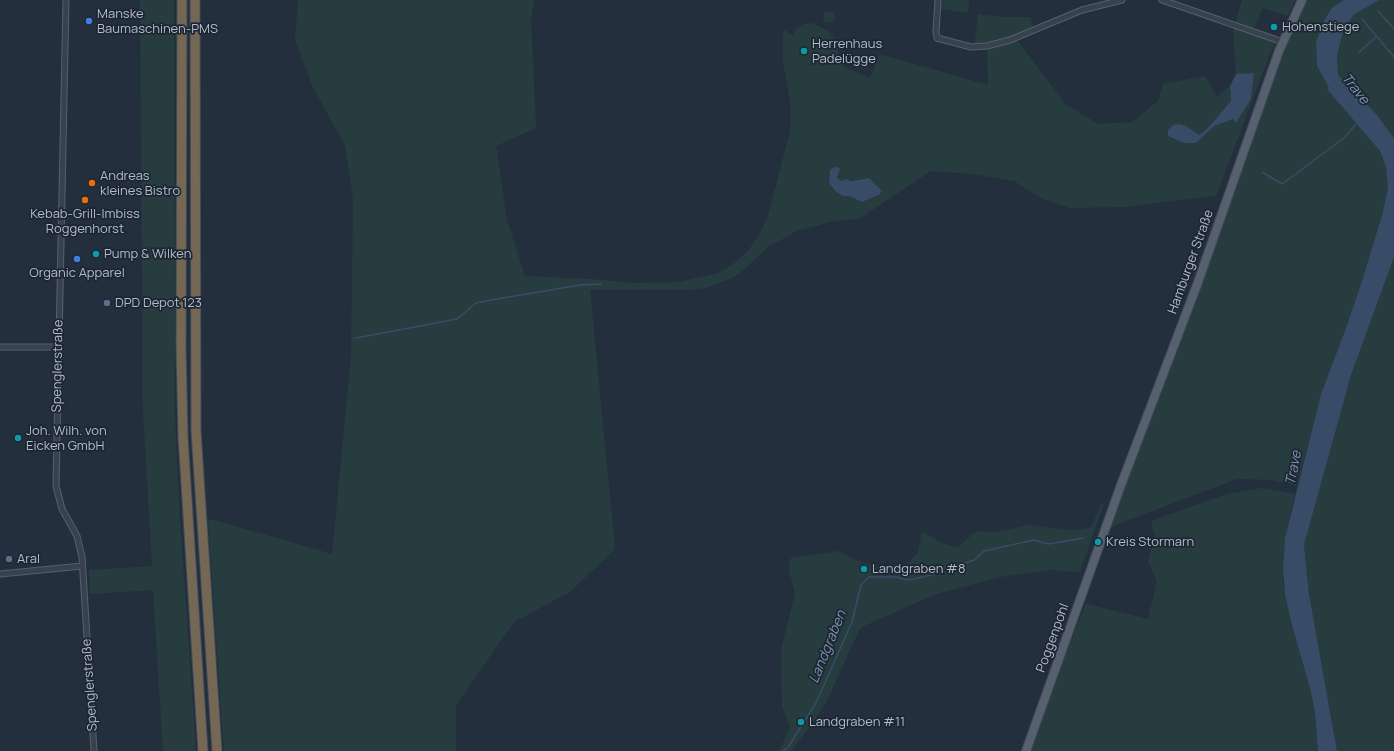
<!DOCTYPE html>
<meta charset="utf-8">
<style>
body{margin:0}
canvas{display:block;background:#242f3e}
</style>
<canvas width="1394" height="751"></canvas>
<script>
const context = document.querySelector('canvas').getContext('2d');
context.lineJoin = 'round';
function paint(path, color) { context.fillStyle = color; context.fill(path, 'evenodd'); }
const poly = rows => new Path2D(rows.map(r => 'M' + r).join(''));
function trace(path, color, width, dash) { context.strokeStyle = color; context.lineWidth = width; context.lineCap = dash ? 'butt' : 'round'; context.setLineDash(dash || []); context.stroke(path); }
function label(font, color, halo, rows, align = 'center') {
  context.font = font + ' Manrope,sans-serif'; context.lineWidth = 3.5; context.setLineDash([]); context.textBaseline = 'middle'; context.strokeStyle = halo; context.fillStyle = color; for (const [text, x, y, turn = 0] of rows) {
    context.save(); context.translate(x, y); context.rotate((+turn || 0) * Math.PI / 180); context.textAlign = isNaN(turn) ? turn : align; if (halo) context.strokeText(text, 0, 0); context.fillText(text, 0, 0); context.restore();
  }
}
const green = poly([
 [140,0,174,0,175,416,179,505,196,751,163,751,153,590,90,594,89,570,152,566,143,410],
 [298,0,534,0,531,20,536,128,496,146,507,220,525,276,590,279,634,283,679,282,718,273,732,265,747,252,759,235,767,219,790,132,791,107,783,62,783,29,793,35,797,28,804,24,812,23,830,32,837,43,838,60,845,67,870,78,880,54,988,85,987,47,974,48,978,14,1002,17,1030,17,1034,27,1015,38,1066,104,1098,124,1132,122,1158,101,1163,84,1205,76,1217,97,1230,86,1231,101,1206,130,1199,135,1186,126,1169,136,1184,143,1196,143,1214,126,1233,119,1236,123,1251,99,1254,73,1236,74,1233,31,1242,0,1295,0,1288,16,1263,8,1253,29,1279,39,1271,51,1216,196,1123,207,1069,208,1043,199,1014,181,971,174,931,171,859,219,834,221,797,231,768,247,739,274,725,281,705,288,690,290,590,290,615,549,570,592,514,622,456,705,456,751,224,751,208,520,214,520,332,554,351,357,353,199,345,146,312,85,295,40],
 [839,168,837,179,841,181,869,178,881,191,879,195,862,202,849,196,843,196,836,192,829,182,830,170],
 [942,0,969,0,968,13,941,9],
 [1305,0,1344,0,1339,4,1316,43,1317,66,1329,88,1328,89,1380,151,1386,167,1388,188,1382,215,1362,281,1346,328,1321,394,1297,486,1272,480,1237,479,1110,527,1293,24],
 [1377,0,1394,0,1394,138,1376,114,1338,75,1337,55,1343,32,1353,15],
 '823 17a6 6 0 1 1 12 0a6 6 0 1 1-12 0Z',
 [1394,257,1394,751,1337,751,1309,594,1304,545,1351,375],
 [1262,488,1295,494,1285,538,1283,582,1292,625,1311,692,1315,713,1318,751,1029,751,1042,712,1086,604,1148,619,1157,581,1148,561,1155,536,1151,521,1227,494],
 [1102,503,1103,506,1080,572,1050,570,1000,577,936,594,864,626,859,630,826,703,808,729,791,751,779,751,790,728,782,706,781,649,795,594,789,570,789,561,791,558,839,551,854,559,871,565,899,567,909,563,918,552,922,532,924,532,941,543,958,547,974,533,980,531,995,532,1030,525,1069,530,1083,529,1091,527]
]);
const water = poly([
 [1344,0,1379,0,1353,15,1343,32,1337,55,1338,75,1376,114,1394,138,1394,257,1351,375,1304,545,1309,594,1337,751,1318,751,1315,713,1311,692,1292,625,1285,595,1283,570,1285,538,1321,394,1346,328,1362,281,1382,215,1388,188,1386,167,1380,151,1327,89,1329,88,1317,66,1316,43,1322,24,1332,8],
 [1254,73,1251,99,1236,123,1233,119,1214,126,1196,143,1184,143,1168,136,1168,130,1173,125,1179,124,1186,126,1199,135,1206,130,1231,101,1230,86,1236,74],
 [835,167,840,168,837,178,841,181,846,179,851,181,869,178,882,191,879,195,862,202,849,196,843,196,836,192,829,183,830,170]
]);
const stream = poly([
 [1378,11,1394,29],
 [1362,19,1394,57],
 [1358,53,1376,37],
 [1262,172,1282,184,1344,138,1357,123],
 [356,338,457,319,476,303,491,300,580,285,601,284],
 [783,751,788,747,816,703,852,622,861,585,869,577,896,577,908,580,932,575,952,565,959,565,974,560,984,551,1034,540,1048,544,1084,538]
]);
const minor = poly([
 [66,0,56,486,62,509,77,536,82,557,94,751],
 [938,0,936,32,937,38,971,47,987,46,1010,40,1082,10,1122,0],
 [1162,0,1283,42],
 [0,347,59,347],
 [0,574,82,566]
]);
const primary = poly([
 [1026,751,1121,485,1197,285,1279,51,1302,0]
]);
const motorway = poly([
 [182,0,181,347,183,437,203,751],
 [195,0,196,431,217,751]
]);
const markers = [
 [89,21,4,"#3f7fe0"],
 [1274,27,4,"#0f9aa8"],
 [804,51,4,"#0f9aa8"],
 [92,183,4,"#e8710a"],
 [85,200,4,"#e8710a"],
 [96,254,4,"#0f9aa8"],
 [77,259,4,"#3f7fe0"],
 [107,303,4,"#5c6f8a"],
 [18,438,4,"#0f9aa8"],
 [1098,542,4,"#0f9aa8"],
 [9,559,4,"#5c6f8a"],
 [864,569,4,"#0f9aa8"],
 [801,722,4,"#0f9aa8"]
];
const poiNames = [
 ["Manske",97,14],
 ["Baumaschinen-PMS",97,29],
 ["Hohenstiege",1282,27],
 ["Herrenhaus",812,44],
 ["Padelügge",812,59],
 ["Andreas",100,176],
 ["kleines Bistro",100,191],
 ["Kebab-Grill-Imbiss",85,214,"center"],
 ["Roggenhorst",85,229,"center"],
 ["Pump & Wilken",104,254],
 ["Organic Apparel",77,273,"center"],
 ["DPD Depot 123",115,303],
 ["Joh. Wilh. von",26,431],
 ["Eicken GmbH",26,446],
 ["Kreis Stormarn",1106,542],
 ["Aral",17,559],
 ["Landgraben #8",872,569],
 ["Landgraben #11",809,722]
];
const streetNames = [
 ["Hamburger Straße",1191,262,-70],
 ["Spenglerstraße",58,366,-89],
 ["Poggenpohl",1053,638,-70],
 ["Spenglerstraße",90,685,-94]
];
const waterNames = [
 ["Trave",1355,89,51],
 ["Trave",1294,468,-79],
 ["Landgraben",828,647,-68]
];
paint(green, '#263c3f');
paint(water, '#394c67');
trace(stream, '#394c67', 1.5);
trace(minor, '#565f6c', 7);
trace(primary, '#414a57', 10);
trace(motorway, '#434c59', 11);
trace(minor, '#38414e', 5);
trace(primary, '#56606e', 8);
trace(motorway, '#746855', 9);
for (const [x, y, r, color] of markers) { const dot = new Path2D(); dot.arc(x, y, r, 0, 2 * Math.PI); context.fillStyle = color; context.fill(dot); trace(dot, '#1d2633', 1.5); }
label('13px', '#b4bcc9', '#1d2633', poiNames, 'left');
label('13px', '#b4bcc9', '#1d2633', streetNames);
label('italic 14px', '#7c92b1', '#1d2633', waterNames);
</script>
